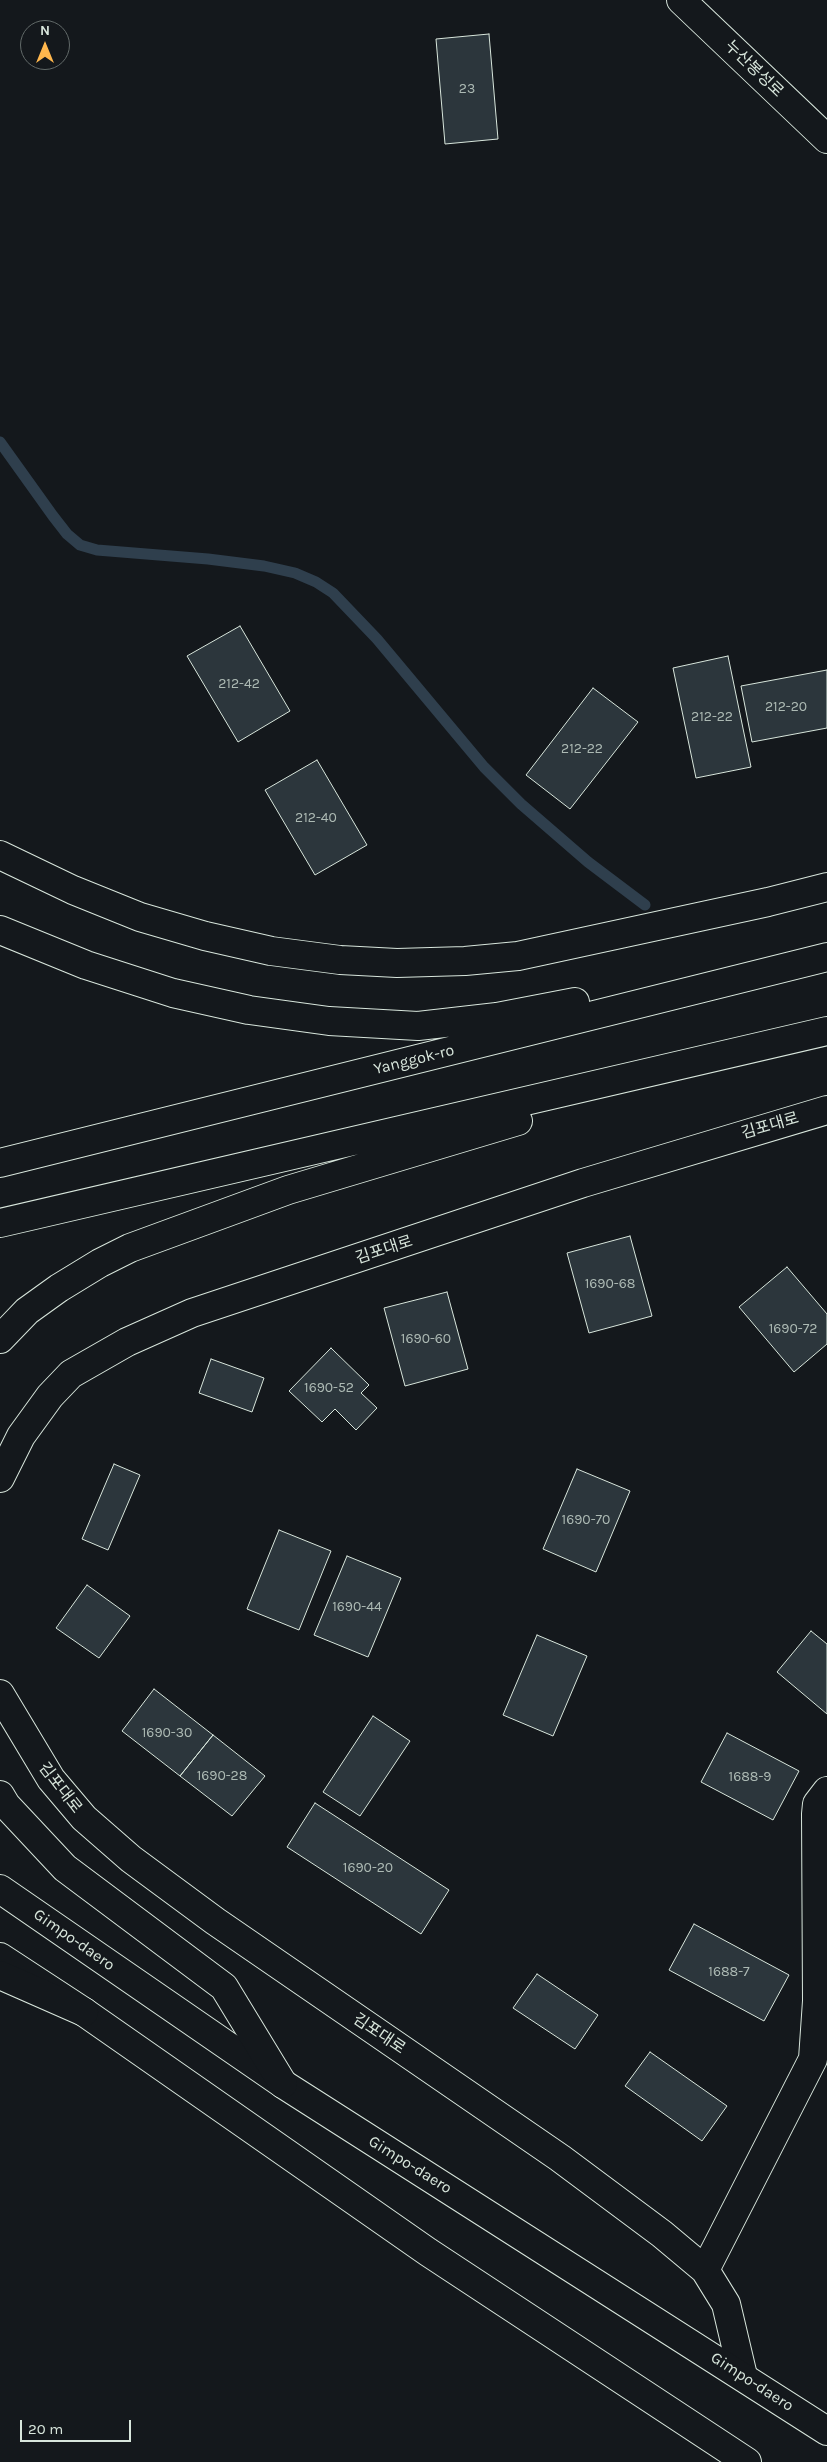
<!DOCTYPE html>
<meta charset="utf-8">
<style>
body{margin:0}
#map{position:relative;width:827px;height:2462px;overflow:hidden;background:#14181c;font-family:Karla,sans-serif}
canvas{display:block}
.north{position:absolute;left:20px;top:20px;width:50px;height:50px;box-sizing:border-box;background:#14181c;border:1px solid #626a69;border-radius:50%;rotate:0deg;font-size:14px;font-weight:700;line-height:20px;text-align:center;color:#d8e6dc}
.north::after{content:'';display:block;margin:auto;width:18px;height:22px;background:#ffb74d;clip-path:polygon(50% 0,100% 100%,50% 72%,0 100%)}
.scale{position:absolute;left:20px;top:2420px;width:111px;height:22px;box-sizing:border-box;border:2px solid #d8e6dc;border-top:0;padding-left:6px;font-size:15px;line-height:18px;white-space:nowrap;color:#d8e6dc;-webkit-text-stroke:4px #14181c;paint-order:stroke}
</style>
<div id="map">
<canvas width="827" height="2462"></canvas>
<div class="north">N</div>
<div class="scale">20 m</div>
</div>
<script>
const context = document.querySelector('canvas').getContext('2d');
context.lineJoin = 'round';
const poly = rows => new Path2D(rows.map(r => 'M' + r).join(''));
function trace(path, color, width, dash) { context.strokeStyle = color; context.lineWidth = width; context.lineCap = dash ? 'butt' : 'round'; context.setLineDash(dash || []); context.stroke(path); }
function paint(path, color) { context.fillStyle = color; context.fill(path, 'evenodd'); }
function label(font, color, halo, rows, align = 'center') {
  context.font = font + ' Karla,"Noto Sans KR",sans-serif'; context.lineWidth = 4; context.setLineDash([]); context.textBaseline = 'middle'; context.strokeStyle = halo; context.fillStyle = color; for (const [text, x, y, turn = 0] of rows) {
    context.save(); context.translate(x, y); context.rotate((+turn || 0) * Math.PI / 180); context.textAlign = isNaN(turn) ? turn : align; if (halo) context.strokeText(text, 0, 0); context.fillText(text, 0, 0); context.restore();
  }
}
const stream = poly([
 [0,442,53,516,67,534,80,545,97,550,208,559,264,566,295,573,316,582,333,593,377,639,484,767,521,804,588,862,645,905]
]);
const building = poly([
 [489,34,498,139,445,144,436,39,489,34],
 [240,626,290,711,238,742,187,656,240,626],
 [728,656,751,767,696,778,673,668,728,656],
 [827,670,827,728,752,742,741,686,827,670],
 [593,688,638,722,570,809,526,775,593,688],
 [317,760,367,845,315,875,265,790,317,760],
 [630,1236,652,1316,589,1333,567,1253,630,1236],
 [787,1267,827,1314,827,1344,794,1372,739,1307,787,1267],
 [447,1292,468,1369,405,1386,384,1308,447,1292],
 [331,1348,369,1385,361,1393,377,1408,356,1430,335,1409,322,1422,289,1391,331,1348],
 [211,1359,264,1378,252,1412,199,1393,211,1359],
 [114,1464,140,1475,108,1550,82,1539,114,1464],
 [577,1469,630,1491,596,1572,543,1549,577,1469],
 [279,1530,331,1551,299,1630,247,1609,279,1530],
 [347,1556,401,1578,368,1657,314,1635,347,1556],
 [87,1585,130,1616,99,1658,56,1628,87,1585],
 [811,1631,827,1644,827,1714,777,1672,811,1631],
 [537,1635,587,1656,553,1736,503,1715,537,1635],
 [154,1689,213,1735,180,1776,122,1731,154,1689],
 [373,1716,410,1741,360,1816,323,1792,373,1716],
 [727,1733,799,1771,773,1820,701,1782,727,1733],
 [213,1735,265,1776,232,1816,180,1776,213,1735],
 [315,1803,449,1890,421,1934,287,1847,315,1803],
 [694,1924,789,1975,764,2021,669,1970,694,1924],
 [537,1974,598,2015,575,2049,513,2008,537,1974],
 [650,2052,727,2106,702,2141,625,2086,650,2052]
]);
const minor = poly([
 [681,0,827,139],
 [0,855,73,890,140,917,205,936,271,951,340,960,397,963,465,961,518,956,768,902,827,887],
 [0,1478,21,1436,50,1396,71,1374,127,1342,192,1313,583,1183,827,1110],
 [0,1694,51,1779,84,1818,131,1859,215,1921,560,2158,662,2234,705,2270,726,2304,743,2376],
 [705,2270,813,2059,817,2001,816,1814,817,1804,827,1791]
]);
const major = poly([
 [0,1889,283,2084,827,2431],
 [0,1957,84,2012,428,2252,747,2462]
]);
const highway = poly([
 [0,930,86,965,173,993,249,1010,329,1021,418,1026,497,1017,575,1002],
 [0,1163,827,957],
 [0,1223,827,1031],
 [0,1339,27,1311,59,1288,100,1263,130,1248,288,1190,518,1121],
 [0,1795,6,1805,65,1868,224,1987,283,2084],
 [0,1975,84,2012]
]);
const numberNames = [
 ["23",467,89],
 ["212-42",239,684],
 ["212-20",786,707],
 ["212-22",712,717],
 ["212-22",582,749],
 ["212-40",316,818],
 ["1690-68",610,1284],
 ["1690-72",793,1329],
 ["1690-60",426,1339],
 ["1690-52",329,1388],
 ["1690-70",586,1520],
 ["1690-44",357,1607],
 ["1690-30",167,1733],
 ["1690-28",222,1776],
 ["1688-9",750,1777],
 ["1690-20",368,1868],
 ["1688-7",729,1972]
];
const streetNames = [
 ["누산봉성로",754,69,44],
 ["Yanggok-ro",414,1060,-14],
 ["김포대로",770,1126,-16],
 ["김포대로",384,1250,-18],
 ["김포대로",60,1788,52],
 ["Gimpo-daero",74,1940,35],
 ["김포대로",379,2034,34],
 ["Gimpo-daero",410,2165,32],
 ["Gimpo-daero",752,2382,33]
];
trace(stream, '#2f3f4d', 11);
paint(building, '#2c363c');
trace(building, '#d8e6dc', 1);
trace(minor, '#d8e6dc', 30);
trace(major, '#d8e6dc', 30);
trace(highway, '#d8e6dc', 30);
trace(minor, '#14181c', 28);
trace(major, '#14181c', 28);
trace(highway, '#14181c', 28);
label('14px', '#adbab4', null, numberNames);
label('16px', '#d8e6dc', '#14181c', streetNames);
</script>
